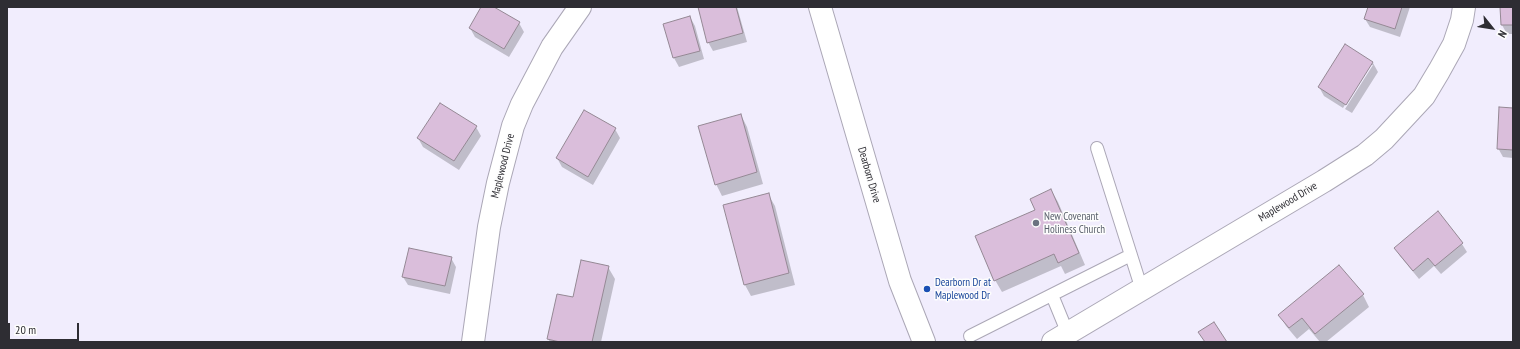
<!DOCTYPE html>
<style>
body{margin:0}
#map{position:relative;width:1520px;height:349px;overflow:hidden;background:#f1edfd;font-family:"PT Sans Narrow",sans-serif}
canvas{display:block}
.frame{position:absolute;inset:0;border:8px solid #2e2d33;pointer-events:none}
.north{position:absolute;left:1472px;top:8px;width:40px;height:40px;-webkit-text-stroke:3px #fdfdfd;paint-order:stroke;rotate:120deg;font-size:11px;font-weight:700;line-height:16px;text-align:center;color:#2e2d33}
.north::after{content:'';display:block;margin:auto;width:14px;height:18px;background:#2e2d33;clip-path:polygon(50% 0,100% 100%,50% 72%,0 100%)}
.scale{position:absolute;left:8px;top:323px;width:71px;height:18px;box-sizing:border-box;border:2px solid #2e2d33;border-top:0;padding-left:5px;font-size:12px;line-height:14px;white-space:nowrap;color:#2e2d33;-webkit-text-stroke:3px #fdfdfd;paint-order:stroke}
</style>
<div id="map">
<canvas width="1520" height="349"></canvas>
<div class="frame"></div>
<div class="north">N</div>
<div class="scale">20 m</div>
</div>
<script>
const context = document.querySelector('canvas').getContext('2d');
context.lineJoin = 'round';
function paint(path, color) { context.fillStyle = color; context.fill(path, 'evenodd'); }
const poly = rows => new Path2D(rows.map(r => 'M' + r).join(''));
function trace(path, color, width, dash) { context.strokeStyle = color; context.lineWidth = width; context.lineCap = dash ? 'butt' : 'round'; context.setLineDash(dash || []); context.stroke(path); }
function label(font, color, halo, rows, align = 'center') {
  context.font = font + ' "PT Sans Narrow",sans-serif'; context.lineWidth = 3; context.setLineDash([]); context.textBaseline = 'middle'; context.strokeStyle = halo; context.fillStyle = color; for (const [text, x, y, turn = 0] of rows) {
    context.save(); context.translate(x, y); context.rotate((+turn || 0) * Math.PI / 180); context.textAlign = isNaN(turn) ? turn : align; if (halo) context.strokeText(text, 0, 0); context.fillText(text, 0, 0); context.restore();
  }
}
const shadow = poly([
 [482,7,492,7,519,23,524,32,509,57,475,37,470,28],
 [699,7,737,7,747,42,713,51,708,42],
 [1369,7,1410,7,1400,37,1370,27,1365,19],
 [1501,7,1513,7,1513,34,1507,34,1502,25],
 [690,17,695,26,704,59,679,67,674,58,664,25],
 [1345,46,1373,63,1378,72,1352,113,1345,109,1373,65,1370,65,1343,108,1324,96,1319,87],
 [1513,109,1513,158,1503,157,1498,148],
 [584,111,615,129,620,138,593,185,562,167,557,158],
 [741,115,747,127,763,184,722,196,716,184],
 [476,127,481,136,459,170,423,147,418,138],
 [1051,190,1058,202,1085,265,1065,274,1061,266,1002,292,995,280,1037,211],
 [768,194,775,206,795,285,751,296,745,285],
 [1438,213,1462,244,1467,252,1441,274,1434,266,1419,279,1400,256,1395,248],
 [451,258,456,267,450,294,408,285,403,277],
 [608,267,615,279,601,342,550,342,548,339,574,298],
 [1363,295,1369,307,1326,342,1320,342,1309,329,1297,339,1286,326,1280,315]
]);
const building = poly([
 [481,7,494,7,520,22,504,49,469,28,481,7],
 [698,7,736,7,743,33,707,43,698,7],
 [1368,7,1402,7,1395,29,1364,19,1368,7],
 [1500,7,1513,7,1513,25,1501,25,1500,7],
 [690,16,700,51,673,58,663,24,690,16],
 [1345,44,1373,62,1346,105,1318,87,1345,44],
 [440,103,477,126,454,161,417,138,440,103],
 [1499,107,1513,108,1513,150,1497,149,1499,107],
 [584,110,616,128,588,177,556,158,584,110],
 [741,114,757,172,715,185,698,126,741,114],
 [1051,189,1079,253,1058,263,1054,254,994,281,975,236,1035,210,1030,199,1051,189],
 [769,193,789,273,744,285,723,205,769,193],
 [1438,211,1463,243,1435,266,1428,258,1413,271,1394,248,1438,211],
 [409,248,452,257,445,286,402,277,409,248],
 [581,260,609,266,592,342,560,342,547,339,557,294,573,297,581,260],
 [1339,265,1364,294,1315,334,1302,318,1289,328,1278,315,1339,265],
 [1214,322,1227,342,1205,342,1198,332,1214,322]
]);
const service = poly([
 [1097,148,1142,290],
 [1052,295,1068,334],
 [970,336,1131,255]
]);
const minor = poly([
 [473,342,489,227,498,183,513,126,522,104,552,47,580,7],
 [1053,342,1324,181,1365,155,1384,139,1424,96,1439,71,1454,44,1462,20,1464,7]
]);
const tertiary = poly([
 [820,7,900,281,924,342]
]);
const markers = [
 [1036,223,4,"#6b7280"],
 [927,289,4,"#1a4fb4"]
];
const streetNames = [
 ["Maplewood Drive",503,166,-76],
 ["Dearborn Drive",869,175,74],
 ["Maplewood Drive",1288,202,-31]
];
const worshipNames = [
 ["New Covenant",1044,217],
 ["Holiness Church",1044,230]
];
const transitNames = [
 ["Dearborn Dr at",935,283],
 ["Maplewood Dr",935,296]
];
paint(shadow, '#0003');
paint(building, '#dabedb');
trace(building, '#948894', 1);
trace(service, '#aba7b6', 14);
trace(minor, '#aba7b6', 24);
trace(tertiary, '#aba7b6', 24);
trace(service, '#fff', 12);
trace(minor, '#fff', 22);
trace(tertiary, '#fff', 22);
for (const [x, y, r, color] of markers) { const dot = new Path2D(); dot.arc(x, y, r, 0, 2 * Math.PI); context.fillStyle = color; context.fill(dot); trace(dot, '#fdfdfd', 1.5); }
label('11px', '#2e2d33', '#fdfdfd', streetNames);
label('11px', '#5b616d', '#fdfdfd', worshipNames, 'left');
label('11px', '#164399', '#fdfdfd', transitNames, 'left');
</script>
